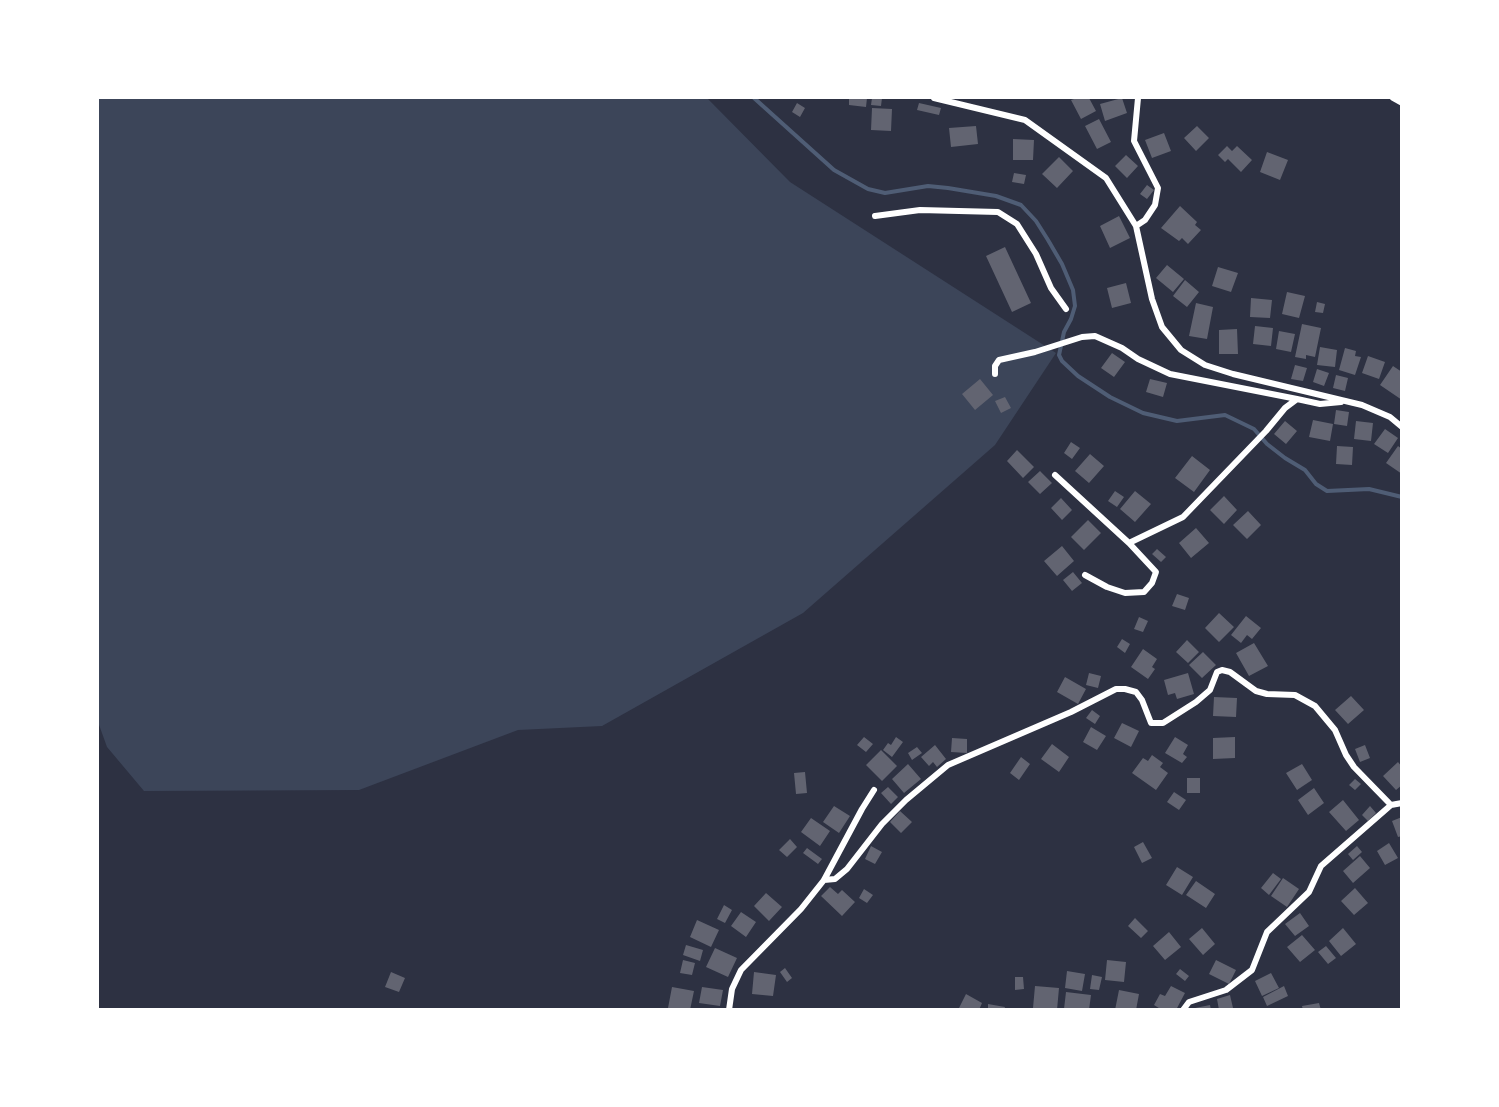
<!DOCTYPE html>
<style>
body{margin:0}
#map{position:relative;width:1499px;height:1107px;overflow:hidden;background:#2d3142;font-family:"Archivo Narrow",sans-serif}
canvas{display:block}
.frame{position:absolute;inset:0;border:99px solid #fff;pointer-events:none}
</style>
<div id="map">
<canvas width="1499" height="1107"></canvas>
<div class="frame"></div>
</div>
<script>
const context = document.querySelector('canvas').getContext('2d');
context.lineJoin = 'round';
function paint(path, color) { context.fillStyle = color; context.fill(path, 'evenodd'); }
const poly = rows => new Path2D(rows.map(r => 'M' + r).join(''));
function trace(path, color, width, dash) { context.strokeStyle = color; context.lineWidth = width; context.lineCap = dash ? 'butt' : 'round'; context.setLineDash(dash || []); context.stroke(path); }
const green = poly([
 [98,98,707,98,790,182,1056,353,995,445,803,613,602,726,518,730,359,790,144,791,107,747,98,722]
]);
const stream = poly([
 [754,98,834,170,868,189,885,193,928,186,948,188,996,196,1021,205,1036,221,1048,240,1062,264,1073,290,1075,306,1071,319,1064,332,1059,355,1062,361,1078,376,1110,397,1143,413,1177,421,1225,415,1254,429,1267,444,1285,458,1305,470,1316,484,1327,491,1369,489,1402,497]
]);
const building = poly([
 [849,98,867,98,866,107,849,105],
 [872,98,882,98,881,106,871,105],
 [1077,98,1089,98,1096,111,1081,119,1071,100],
 [1122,98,1127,113,1105,121,1100,104],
 [797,103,805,108,800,117,792,112],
 [919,103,941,108,939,115,917,110],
 [872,108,892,109,891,131,871,130],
 [1099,119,1111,142,1097,149,1085,126],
 [976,126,978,144,951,147,949,128],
 [1197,126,1209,138,1196,151,1184,138],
 [1164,133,1171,151,1152,158,1145,140],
 [1013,139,1034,140,1033,160,1013,160],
 [1227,146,1232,151,1237,146,1252,160,1241,172,1228,159,1225,162,1218,155],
 [1267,152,1288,160,1280,180,1260,172],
 [1126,155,1138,166,1127,178,1115,166],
 [1059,157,1073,171,1057,188,1042,174],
 [1014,173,1026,175,1024,184,1012,182],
 [1147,185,1154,190,1147,199,1140,194],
 [1180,206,1197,222,1195,225,1201,230,1188,244,1182,238,1179,241,1161,228],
 [1119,216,1130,238,1110,248,1100,226],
 [1005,247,1031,303,1012,312,986,256],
 [1167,265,1184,279,1173,292,1156,278],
 [1218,267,1238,273,1231,292,1212,286],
 [1185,280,1199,292,1187,307,1173,296],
 [1126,283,1131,303,1112,308,1107,288],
 [1287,292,1305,296,1299,318,1282,314],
 [1251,298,1272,300,1270,318,1250,317],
 [1317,302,1325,304,1323,313,1315,312],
 [1196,303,1213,307,1207,339,1189,336],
 [1302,324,1321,328,1315,357,1306,355,1306,359,1295,357],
 [1255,326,1273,328,1271,346,1253,344],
 [1237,329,1238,354,1219,354,1219,330],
 [1279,331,1295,334,1291,352,1276,349],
 [1320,347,1337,350,1335,367,1317,365],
 [1345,348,1356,351,1355,356,1361,357,1355,375,1339,370],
 [1112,353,1125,362,1114,377,1101,368],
 [1368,356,1385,362,1379,379,1362,373],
 [1295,365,1307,368,1303,381,1291,379],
 [1393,366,1402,372,1402,400,1380,385],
 [1317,369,1329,373,1324,386,1313,382],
 [1336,375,1348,378,1345,391,1333,388],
 [980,379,993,395,975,410,962,394],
 [1150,379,1167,383,1163,397,1146,392],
 [1005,397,1011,408,1001,413,995,401],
 [1336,410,1349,412,1347,426,1334,424],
 [1313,420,1333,424,1330,441,1309,437],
 [1285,421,1297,431,1286,444,1274,434],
 [1356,421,1373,423,1371,441,1354,439],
 [1385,429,1398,438,1388,453,1374,444],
 [1071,442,1080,448,1072,459,1064,453],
 [1337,446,1353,447,1352,465,1336,464],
 [1398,446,1402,449,1402,474,1386,463],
 [1017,450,1034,467,1023,478,1007,461],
 [1090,454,1104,466,1089,483,1075,471],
 [1192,456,1210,470,1194,492,1175,478],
 [1040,471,1052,483,1040,494,1028,482],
 [1115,491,1124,497,1117,507,1108,501],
 [1135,491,1151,504,1135,522,1120,509],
 [1224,496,1237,510,1224,524,1210,510],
 [1061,498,1072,510,1062,520,1051,508],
 [1248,511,1261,525,1247,539,1233,525],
 [1088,520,1101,533,1084,550,1071,537],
 [1196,528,1209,543,1191,558,1179,543],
 [1062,546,1074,561,1057,576,1044,561],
 [1157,549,1166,557,1161,562,1152,554],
 [1073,572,1082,583,1072,591,1063,580],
 [1177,594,1189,598,1185,610,1172,606],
 [1219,613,1234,627,1219,642,1205,628],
 [1246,616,1261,628,1252,639,1247,635,1241,643,1231,635],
 [1139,617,1148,621,1143,632,1134,629],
 [1122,639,1130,644,1125,653,1117,647],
 [1187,640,1199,652,1188,663,1176,652],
 [1254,643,1268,666,1249,676,1236,653],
 [1143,649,1157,659,1152,667,1155,669,1148,679,1131,667],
 [1203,652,1216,665,1202,678,1189,665],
 [1089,673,1101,676,1098,688,1086,685],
 [1188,673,1194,694,1177,699,1175,693,1168,695,1164,680],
 [1065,677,1086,689,1078,704,1057,692],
 [1351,696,1364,710,1348,724,1335,710],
 [1214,697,1237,698,1236,717,1213,716],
 [1092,710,1100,716,1095,724,1086,718],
 [1122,723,1139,731,1131,747,1114,738],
 [1091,727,1106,736,1097,750,1083,742],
 [864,737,873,744,866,752,857,745],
 [896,737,903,742,892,757,883,750,888,743,891,745],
 [1175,737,1188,745,1183,754,1187,757,1182,763,1165,753],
 [1235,737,1235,758,1213,759,1213,738],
 [952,738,967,739,967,753,951,752],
 [1052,744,1069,757,1059,772,1041,759],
 [935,745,946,759,937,767,933,762,929,766,921,757],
 [1365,745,1370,758,1360,762,1355,749],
 [917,747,922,753,912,760,908,753],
 [881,750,897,766,882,781,866,765],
 [1152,755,1163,763,1160,767,1168,773,1156,790,1132,773,1143,758,1148,761],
 [1021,757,1030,764,1019,780,1010,773],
 [1398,762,1402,767,1402,785,1396,790,1383,776],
 [908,764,921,779,904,793,892,779],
 [1302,764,1312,780,1297,790,1286,773],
 [805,772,807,793,796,794,794,773],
 [1187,778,1200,778,1200,793,1187,793],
 [1355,779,1361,784,1355,790,1349,785],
 [888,787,898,797,891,804,881,793],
 [1314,788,1324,803,1308,815,1298,800],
 [1174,792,1186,800,1179,810,1167,802],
 [1343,800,1359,820,1346,831,1329,812],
 [834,806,850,816,839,833,823,822],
 [1370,806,1376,813,1368,821,1362,815],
 [900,811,912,822,901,833,890,822],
 [1402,817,1402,836,1398,837,1392,821],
 [811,818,830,831,820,846,801,832],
 [790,839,797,847,787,857,779,850],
 [1143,842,1152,858,1142,863,1134,847],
 [1389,843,1398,858,1385,865,1377,851],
 [871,846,882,852,875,864,865,859],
 [1357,846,1362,852,1353,860,1348,854],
 [807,848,822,859,818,864,803,853],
 [1360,856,1370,868,1353,883,1343,871],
 [1177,867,1193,877,1182,895,1166,885],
 [1273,873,1281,879,1269,895,1261,888],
 [1283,878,1299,889,1287,907,1271,896],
 [1196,881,1215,894,1206,908,1186,895],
 [830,887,838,894,842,890,855,902,842,916,821,896],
 [1355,888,1368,903,1354,915,1341,901],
 [864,889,873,895,867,903,859,898],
 [766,893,782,907,769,921,754,906],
 [724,905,732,910,725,923,717,919],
 [741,912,756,922,746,937,731,926],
 [1300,913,1309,926,1295,936,1285,924],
 [1135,918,1148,931,1141,938,1128,926],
 [697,920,719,930,711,947,690,937],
 [1202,928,1215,944,1203,955,1189,939],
 [1343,928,1356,944,1341,956,1329,941],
 [1169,932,1181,947,1165,960,1153,946],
 [1302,935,1315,950,1300,962,1287,947],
 [686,945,703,950,700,961,683,955],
 [1326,946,1336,958,1328,964,1318,952],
 [715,948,737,958,728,977,706,967],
 [683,960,695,963,692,975,680,973],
 [1107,960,1126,962,1124,982,1105,980],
 [1216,960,1236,970,1229,984,1209,974],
 [785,968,792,978,787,982,780,972],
 [1180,969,1189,976,1185,981,1176,974],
 [1067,971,1085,974,1082,991,1065,988],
 [391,972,405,978,399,992,385,987],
 [754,972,776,975,773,996,752,994],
 [1271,973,1279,988,1262,996,1255,981],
 [1092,975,1102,977,1099,990,1090,989],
 [1015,977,1023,977,1024,989,1015,990],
 [1035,986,1059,988,1057,1010,1033,1008],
 [1171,986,1185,993,1176,1010,1162,1010,1154,1005,1160,994,1165,996],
 [1284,986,1288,996,1267,1006,1263,997],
 [672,987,694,991,690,1010,668,1008],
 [702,987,723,990,720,1006,699,1003],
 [1119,990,1139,994,1136,1010,1115,1010],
 [1066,992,1091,995,1089,1010,1064,1009],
 [966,994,982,1003,979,1010,958,1010],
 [1230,995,1233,1008,1219,1010,1217,999],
 [1319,1003,1321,1010,1303,1010,1302,1006],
 [988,1004,1005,1007,1004,1010,988,1010],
 [1210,1005,1211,1010,1195,1010,1195,1008]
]);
const minor = poly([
 [934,98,1025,120,1106,178,1136,226,1152,299,1162,327,1181,350,1205,365,1233,374,1362,405,1390,417,1402,427],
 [1393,98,1402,103],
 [875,216,920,210,998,212,1017,224,1036,254,1051,288,1066,309],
 [1136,226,1145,220,1155,205,1158,188,1134,141,1138,98],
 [995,374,995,366,999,360,1035,352,1082,337,1095,336,1122,348,1138,359,1170,374,1297,399],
 [1055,475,1129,543,1156,572,1152,583,1144,592,1125,593,1107,587,1085,575],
 [1129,543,1183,517,1266,431,1285,408,1297,399,1320,404,1341,402],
 [824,880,835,879,847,869,882,824,906,800,948,765,1071,712,1116,689,1125,689,1136,692,1142,700,1151,723,1163,723,1196,702,1210,690,1217,672,1222,670,1230,672,1256,691,1267,694,1295,695,1315,706,1335,730,1346,755,1354,767,1391,805],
 [729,1010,732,989,741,970,801,909,824,880,862,809,874,790],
 [1183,1010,1189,1002,1226,990,1252,970,1267,932,1309,892,1321,866,1391,805,1402,803]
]);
paint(green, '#3c4559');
trace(stream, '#4f5d75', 4);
paint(building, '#626471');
trace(minor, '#fff', 6);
</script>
